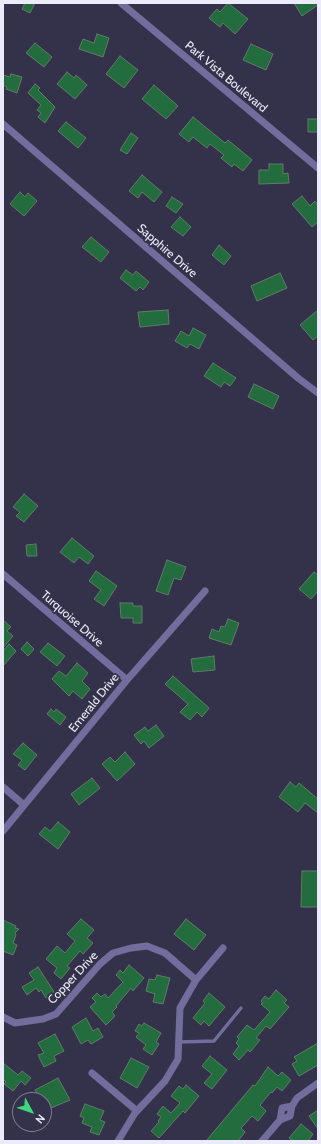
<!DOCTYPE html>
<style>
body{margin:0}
#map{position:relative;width:321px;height:1144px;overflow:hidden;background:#34324a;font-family:Cabin,sans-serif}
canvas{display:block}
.frame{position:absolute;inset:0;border:4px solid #ebebfa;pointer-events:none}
.north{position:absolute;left:12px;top:1092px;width:40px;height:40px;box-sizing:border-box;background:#34324a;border:1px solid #7d7c90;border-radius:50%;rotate:130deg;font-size:11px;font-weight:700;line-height:16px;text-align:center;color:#ebebfa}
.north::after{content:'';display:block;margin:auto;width:14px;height:18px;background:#3ed77d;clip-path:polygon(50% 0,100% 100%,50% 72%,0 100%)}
</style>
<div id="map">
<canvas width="321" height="1144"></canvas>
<div class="frame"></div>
<div class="north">N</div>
</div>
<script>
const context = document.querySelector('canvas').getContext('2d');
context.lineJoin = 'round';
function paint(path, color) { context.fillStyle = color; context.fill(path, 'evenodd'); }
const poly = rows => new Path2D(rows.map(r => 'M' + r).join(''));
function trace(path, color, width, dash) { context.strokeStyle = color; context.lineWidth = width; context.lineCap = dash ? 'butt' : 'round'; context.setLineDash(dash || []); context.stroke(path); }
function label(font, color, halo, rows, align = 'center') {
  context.font = font + ' Cabin,sans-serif'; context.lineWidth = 3.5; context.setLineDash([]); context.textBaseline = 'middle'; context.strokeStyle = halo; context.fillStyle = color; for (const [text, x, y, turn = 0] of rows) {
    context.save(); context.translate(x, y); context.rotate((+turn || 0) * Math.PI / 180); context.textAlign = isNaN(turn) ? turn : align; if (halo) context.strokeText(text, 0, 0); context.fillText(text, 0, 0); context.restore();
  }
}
const building = poly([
 [25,3,35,3,30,13,22,9,25,3],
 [228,3,248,19,235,34,223,23,220,27,209,18,217,9,220,12,228,3],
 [294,3,318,3,318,5,302,16,294,3],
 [97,34,109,38,103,57,79,49,83,39,94,43,97,34],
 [35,43,52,57,44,67,26,53,35,43],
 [251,44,273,54,266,70,243,60,251,44],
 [120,56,138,70,124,88,106,74,120,56],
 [67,72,74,78,76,75,87,85,75,99,57,84,67,72],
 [11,74,22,77,17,93,6,89,7,87,3,85,3,75,10,77,11,74],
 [35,84,40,88,38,90,55,107,45,123,38,117,41,113,37,110,41,105,28,93,35,84],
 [154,85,178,106,166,119,142,99,154,85],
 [193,117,225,143,228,140,252,160,243,171,234,164,232,167,221,158,224,155,210,144,207,148,193,137,189,142,179,134,193,117],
 [308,119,318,119,318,132,308,132,308,119],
 [66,122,86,138,78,148,58,131,66,122],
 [131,133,138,138,127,154,120,150,131,133],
 [269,164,283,164,283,174,288,173,289,183,259,184,259,170,269,170,269,164],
 [142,175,162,192,154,202,142,192,138,198,129,191,142,175],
 [20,192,25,197,28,193,37,201,24,216,10,204,20,192],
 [302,196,310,206,315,201,318,205,318,222,312,227,292,204,302,196],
 [172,197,183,204,176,213,166,206,172,197],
 [180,217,191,227,183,236,171,227,180,217],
 [91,237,109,252,101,262,82,247,91,237],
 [219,245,231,256,224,265,212,255,219,245],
 [126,270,133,275,136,271,149,282,143,290,140,287,136,291,120,278,126,270],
 [280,273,287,288,257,301,251,286,280,273],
 [168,310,169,324,140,327,138,312,168,310],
 [318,310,318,336,313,340,300,325,318,310],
 [193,328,206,335,199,349,190,344,187,348,175,341,181,331,189,336,193,328],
 [213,363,236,378,230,386,224,382,221,387,204,376,213,363],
 [254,384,279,396,273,409,248,397,254,384],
 [24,494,38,506,24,522,16,516,20,512,13,507,24,494],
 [72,538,94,556,88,564,79,557,74,563,60,552,72,538],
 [36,544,37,556,27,556,26,545,36,544],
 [167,560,186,567,181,580,174,578,168,595,156,591,167,560],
 [96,571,117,586,104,606,94,599,101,590,89,581,96,571],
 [314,572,318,575,318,591,311,599,299,589,314,572],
 [120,603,133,603,133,606,142,606,142,623,133,623,133,618,121,618,120,603],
 [228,619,239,623,231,645,209,638,212,629,219,632,221,626,225,627,228,619],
 [3,620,11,627,7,631,13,636,3,648,3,620],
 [27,642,34,649,28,656,21,649,27,642],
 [48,643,65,656,57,666,40,652,48,643],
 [9,644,16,651,3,666,3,651,9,644],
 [214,656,215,670,193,672,191,659,214,656],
 [77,663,88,673,82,681,90,689,82,699,73,691,69,696,52,679,59,671,66,676,77,663],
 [173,676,209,708,202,717,197,712,190,720,180,712,188,704,165,684,173,676],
 [51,709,54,712,56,709,66,717,60,725,47,714,51,709],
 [156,725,164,736,149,748,144,741,141,744,134,735,145,727,148,731,156,725],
 [23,743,37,755,25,770,18,765,22,760,13,754,23,743],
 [125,752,135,764,117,781,102,764,110,757,115,762,125,752],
 [92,778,100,788,79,805,71,794,92,778],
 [290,782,296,787,299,783,318,799,318,813,305,803,298,812,279,797,290,782],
 [58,822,70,832,58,849,39,834,45,827,50,831,58,822],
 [302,871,318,871,318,907,301,907,302,871],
 [81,919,94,930,87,938,93,943,83,954,80,951,67,966,70,968,61,979,54,973,57,968,46,959,57,946,65,953,75,941,67,934,81,919],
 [186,919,206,935,194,950,174,934,186,919],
 [3,920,16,926,15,928,19,929,15,933,16,935,13,943,17,945,13,955,3,951,3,920],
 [129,965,144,978,133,991,131,988,116,1006,117,1007,112,1012,115,1016,106,1025,90,1007,96,1002,92,998,97,993,101,997,105,994,108,998,123,982,116,975,120,970,123,973,129,965],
 [38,967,54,992,46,998,41,990,39,992,36,988,27,995,22,987,34,980,29,973,38,967],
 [157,975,170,978,163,1004,153,1002,155,994,146,991,149,979,155,980,157,975],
 [276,990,287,1000,284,1003,289,1007,270,1029,266,1026,256,1038,260,1040,250,1052,248,1050,239,1060,233,1054,239,1046,236,1043,239,1039,237,1037,247,1025,254,1030,270,1012,261,1004,263,1003,261,1001,265,996,269,999,276,990],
 [209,993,225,1007,209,1026,204,1021,201,1025,193,1018,205,1003,203,1001,209,993],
 [86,1018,93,1031,98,1028,103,1037,91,1044,88,1040,81,1044,72,1027,86,1018],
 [144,1023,161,1033,156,1042,159,1044,152,1055,143,1049,146,1045,136,1037,139,1033,135,1031,139,1024,142,1026,144,1023],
 [55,1034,64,1051,54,1056,56,1061,44,1067,38,1055,44,1053,38,1043,55,1034],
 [318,1043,318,1065,299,1076,292,1064,297,1061,294,1057,318,1043],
 [210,1056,227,1070,212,1089,204,1083,212,1074,202,1066,210,1056],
 [131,1058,149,1067,137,1088,120,1078,131,1058],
 [3,1063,18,1075,22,1071,31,1078,25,1085,21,1081,13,1091,4,1084,6,1082,3,1079,3,1063],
 [268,1067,278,1076,282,1072,291,1080,282,1091,277,1087,272,1093,271,1092,260,1105,266,1111,258,1121,252,1116,241,1128,245,1132,238,1141,206,1141,253,1085,255,1086,268,1067],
 [58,1078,70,1100,46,1110,44,1100,41,1100,35,1090,58,1078],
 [186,1085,199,1096,185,1113,183,1111,159,1138,151,1131,159,1122,158,1121,161,1117,157,1114,163,1106,171,1113,180,1103,171,1096,179,1086,183,1089,186,1085],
 [85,1104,104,1111,100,1120,105,1122,99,1135,90,1132,92,1127,82,1123,84,1118,80,1116,85,1104],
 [318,1110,318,1129,309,1116,318,1110],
 [301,1124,313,1134,308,1141,293,1141,289,1138,301,1124]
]);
const lane = poly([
 [179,1042,214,1041,241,1008]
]);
const street = poly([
 [121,3,318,168],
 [3,124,298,378,318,393],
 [3,574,127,680],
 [3,787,24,805],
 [3,831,127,680,205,591],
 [3,1017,15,1023,43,1019,56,1014,100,964,113,953,131,948,147,946,165,953,196,980],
 [92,1073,137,1111],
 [280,1120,282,1108,292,1106],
 [118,1141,135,1113,165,1081,178,1059,180,1008,196,980,223,948],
 [262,1141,280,1120,290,1116,292,1106,297,1098,318,1083]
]);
const streetNames = [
 ["Park Vista Boulevard",226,77,40],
 ["Sapphire Drive",167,251,41],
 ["Turquoise Drive",72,619,41],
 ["Emerald Drive",94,703,-51],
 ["Copper Drive",73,978,-47]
];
paint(building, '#226c3e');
trace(building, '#617b68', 1);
trace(lane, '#716d9d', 3.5);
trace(street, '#716d9d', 7);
label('12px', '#ebebfa', '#34324a', streetNames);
</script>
